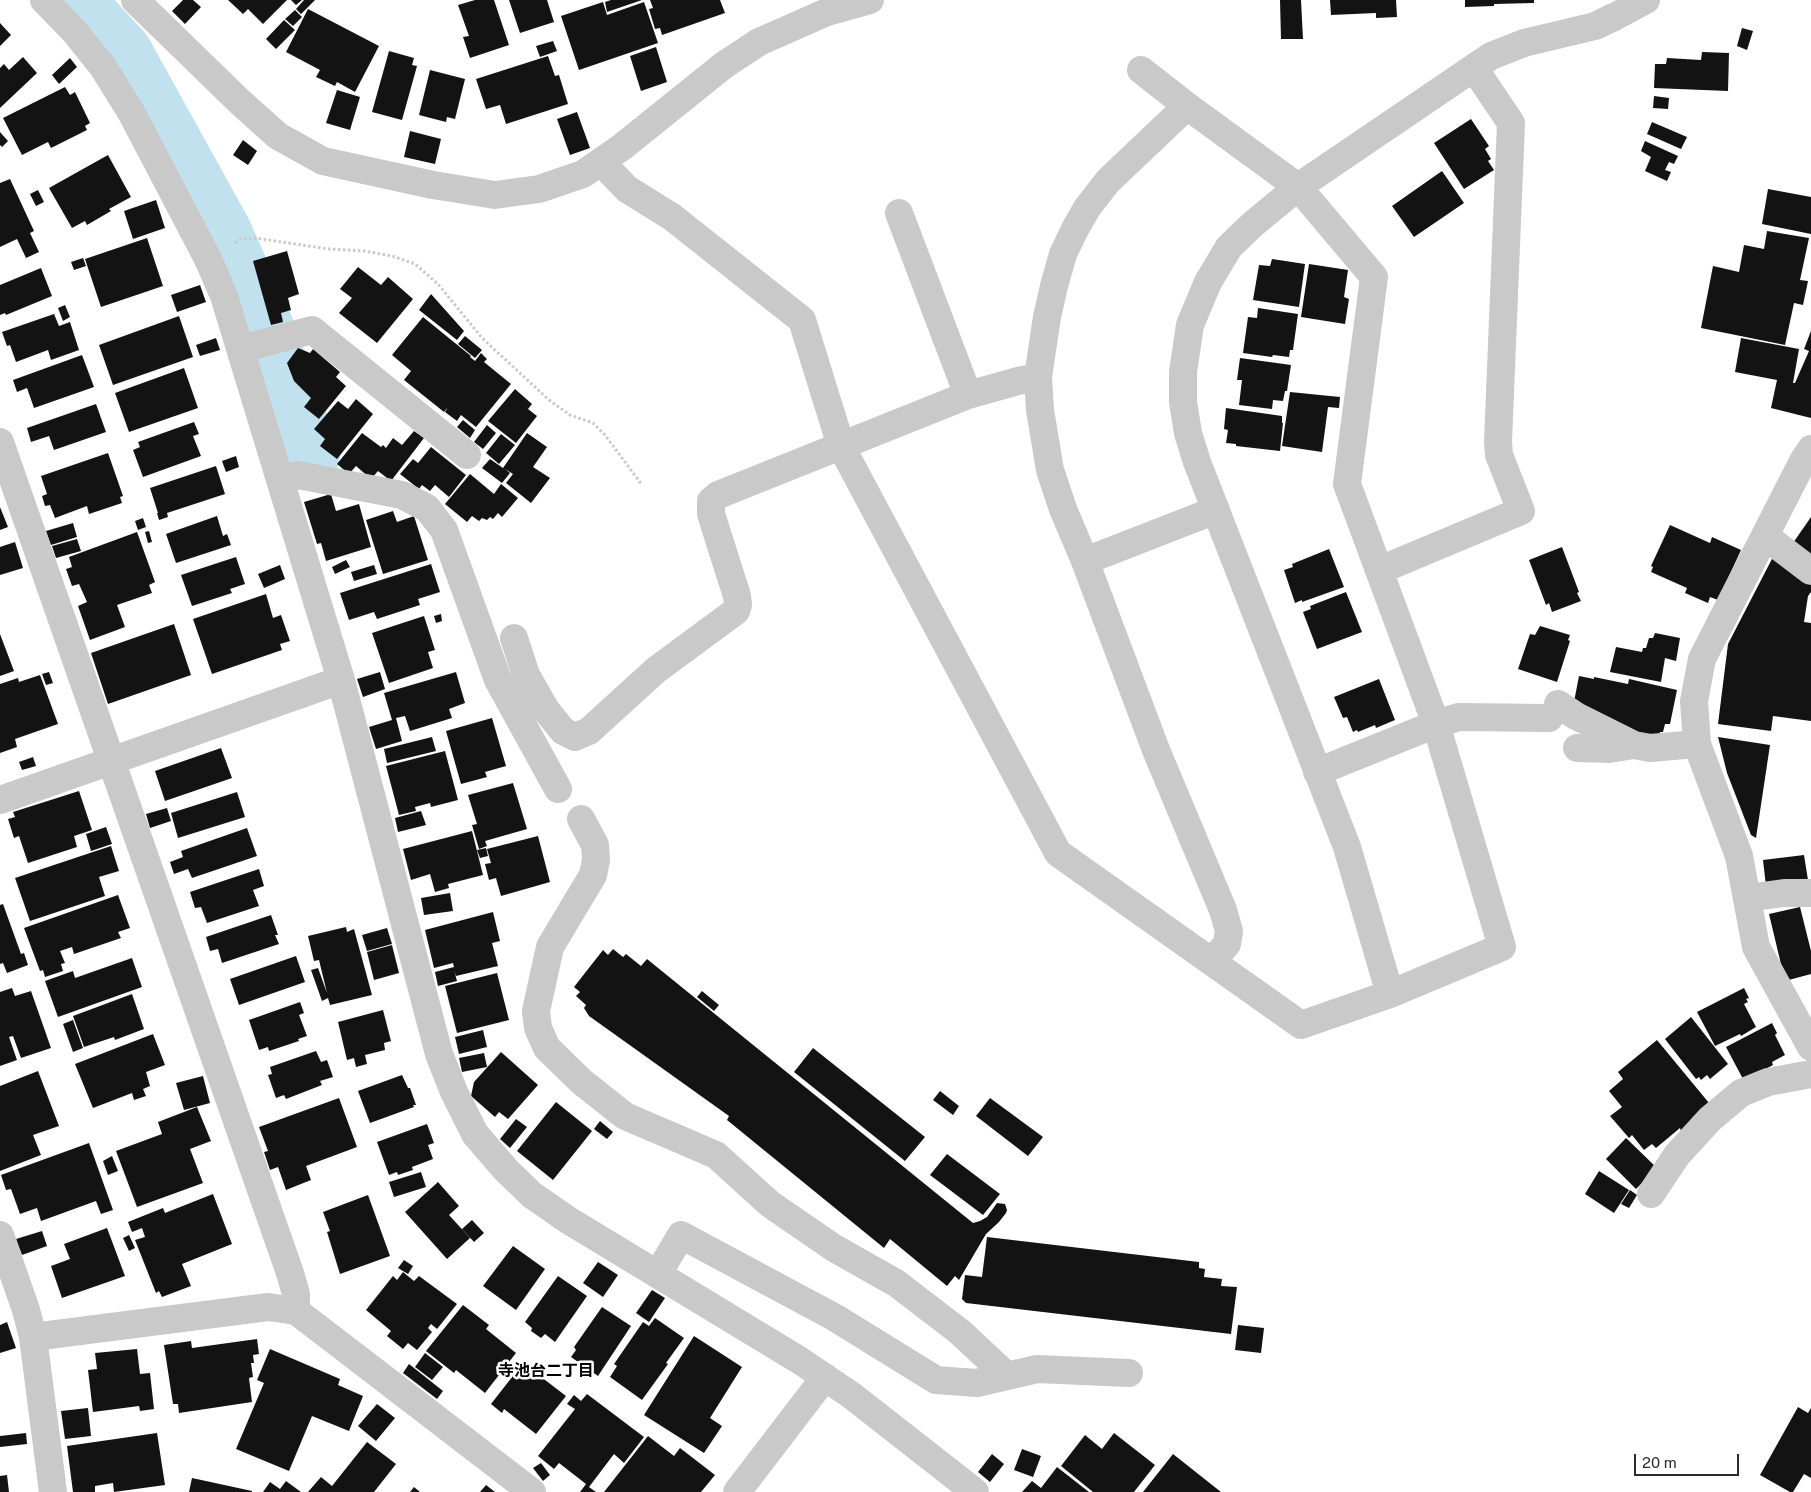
<!DOCTYPE html>
<meta charset="utf-8">
<style>
body{margin:0}
#map{position:relative;width:1811px;height:1492px;overflow:hidden;background:#fff;font-family:"Public Sans",sans-serif}
canvas{display:block}
.scale{position:absolute;left:1634px;top:1454px;width:105px;height:22px;box-sizing:border-box;border:2px solid #2c2c2c;border-top:0;padding-left:6px;font-size:15px;line-height:18px;white-space:nowrap;color:#2c2c2c;-webkit-text-stroke:4px #fff;paint-order:stroke}
</style>
<div id="map">
<canvas width="1811" height="1492"></canvas>
<div class="scale">20 m</div>
</div>
<script>
const context = document.querySelector('canvas').getContext('2d');
context.lineJoin = 'round';
const poly = rows => new Path2D(rows.map(r => 'M' + r).join(''));
function trace(path, color, width, dash) { context.strokeStyle = color; context.lineWidth = width; context.lineCap = dash ? 'butt' : 'round'; context.setLineDash(dash || []); context.stroke(path); }
function paint(path, color) { context.fillStyle = color; context.fill(path, 'evenodd'); }
function label(font, color, halo, rows, align = 'center') {
  context.font = font + ' "Public Sans","Noto Sans JP",sans-serif'; context.lineWidth = 5; context.setLineDash([]); context.textBaseline = 'middle'; context.strokeStyle = halo; context.fillStyle = color; for (const [text, x, y, turn = 0] of rows) {
    context.save(); context.translate(x, y); context.rotate((+turn || 0) * Math.PI / 180); context.textAlign = isNaN(turn) ? turn : align; if (halo) context.strokeText(text, 0, 0); context.fillText(text, 0, 0); context.restore();
  }
}
const river = poly([
 [71,0,121,54,220,233,262,328,308,455]
]);
const building = poly([
 [183,0,193,0,201,7,185,24,172,11],
 [228,0,287,0,263,24,248,9,243,14],
 [291,0,302,0,296,5],
 [304,0,315,0,301,14,296,9],
 [475,0,494,0,509,45,470,58,463,37,469,36,458,5],
 [509,0,547,0,554,22,520,33],
 [611,0,642,0,607,12,605,2],
 [650,0,720,0,725,13,662,35,660,28,655,29,649,9,653,8],
 [1280,0,1301,0,1303,39,1281,39],
 [1330,0,1396,0,1397,17,1376,18,1376,13,1331,15],
 [1465,0,1534,0,1534,3,1494,4,1494,6,1465,7],
 [603,2,607,15,644,2,658,43,579,70,561,16],
 [308,9,379,46,355,92,337,82,335,86,316,77,320,70,286,52],
 [295,10,302,17,293,26,285,19],
 [284,20,295,30,276,49,266,39],
 [0,23,11,35,0,46],
 [1742,28,1753,31,1747,50,1737,46],
 [553,41,557,51,540,57,536,46],
 [656,47,667,82,641,91,630,56],
 [389,51,414,58,412,65,417,66,402,120,372,112],
 [1702,52,1729,53,1728,91,1654,88,1655,64,1666,64,1667,58,1701,60],
 [548,56,555,76,559,75,568,104,506,124,500,105,486,109,476,79],
 [23,57,37,73,0,108,0,68,4,64,9,70],
 [70,58,77,67,59,84,52,75],
 [430,70,465,79,455,119,447,117,446,122,419,115],
 [65,87,70,95,75,92,90,123,85,126,87,130,51,148,48,142,22,155,3,118],
 [337,90,360,97,350,130,326,123],
 [1654,96,1669,98,1668,109,1653,108],
 [577,112,590,148,570,155,557,119],
 [1471,119,1489,146,1485,149,1491,159,1488,161,1494,170,1464,189,1434,143],
 [1652,122,1687,137,1681,149,1647,134],
 [410,131,441,139,435,164,404,157],
 [0,132,8,141,2,147,0,145],
 [243,140,257,151,248,165,233,155],
 [1645,141,1678,156,1674,164,1669,162,1665,170,1671,172,1667,181,1645,171,1651,157,1641,151],
 [108,155,131,197,109,209,111,211,87,225,85,221,72,228,49,188],
 [1442,171,1464,203,1414,237,1392,206],
 [10,179,34,231,30,233,39,252,26,258,17,239,0,247,0,183],
 [1768,189,1811,197,1811,234,1762,224],
 [38,190,44,202,36,206,30,194],
 [156,200,165,228,133,239,124,211],
 [1767,231,1809,238,1800,280,1808,281,1803,305,1794,303,1785,345,1701,328,1713,266,1739,272,1744,245,1764,249],
 [147,238,163,286,101,307,85,259],
 [287,251,299,294,288,298,291,310,281,313,283,322,271,325,253,261],
 [83,258,86,266,74,270,71,262],
 [1272,259,1305,264,1299,307,1253,300,1259,265,1270,266],
 [1309,264,1348,270,1344,297,1349,299,1345,324,1301,317],
 [358,267,381,285,388,277,413,299,377,343,339,313,352,298,340,289],
 [41,268,52,296,6,315,5,313,0,315,0,285],
 [200,285,206,302,177,312,171,295],
 [431,294,464,331,457,340,419,310],
 [65,305,70,317,63,321,58,308],
 [1258,308,1298,314,1293,350,1290,350,1289,357,1273,355,1272,357,1243,353,1248,317,1257,318],
 [54,314,59,326,70,322,79,350,51,360,48,350,16,362,10,345,7,346,2,332],
 [179,316,193,357,113,385,99,345],
 [423,317,471,356,470,357,475,361,481,353,487,359,484,362,511,384,476,427,461,415,457,421,445,412,448,407,444,412,404,380,411,371,392,355],
 [1811,331,1811,418,1771,408,1777,380,1735,372,1741,338,1799,349,1793,383,1795,383,1809,351,1804,349],
 [465,336,482,350,475,358,458,344],
 [216,338,220,350,200,356,196,345],
 [298,348,310,353,313,349,340,372,336,377,346,386,319,419,304,407,311,398,294,381,287,363],
 [82,355,94,387,34,408,27,388,17,392,13,380],
 [1240,358,1291,365,1287,391,1285,391,1283,401,1273,400,1272,409,1239,405,1242,380,1237,380],
 [184,368,198,408,129,432,115,393],
 [515,389,532,404,528,409,537,416,516,443,488,421],
 [1290,392,1340,397,1339,408,1328,407,1322,452,1282,446],
 [356,399,373,414,337,459,320,446,325,439,314,429,338,401,348,409],
 [96,404,106,432,54,450,49,436,31,442,27,428],
 [1226,408,1282,416,1282,423,1283,423,1280,451,1236,446,1236,444,1226,443,1228,430,1224,429],
 [463,420,475,430,470,438,457,427],
 [194,422,199,434,193,436,201,456,143,477,133,450,140,447,138,442],
 [487,425,496,433,483,449,474,442],
 [414,431,424,438,391,481,378,471,371,479,356,466,349,474,337,464,362,433,381,447,383,445,386,448,393,438,402,445],
 [527,433,547,447,533,467,550,478,531,503,506,483,513,474,505,469,510,473,502,483,482,468,490,459,503,468],
 [501,434,515,445,499,464,486,453],
 [431,447,466,475,449,497,435,485,430,491,422,485,419,489,400,474,413,459,418,463],
 [108,453,123,496,120,497,122,503,89,514,87,506,55,518,50,505,45,506,42,496,47,494,41,476],
 [236,456,239,467,226,472,222,461],
 [216,466,225,494,167,513,168,517,159,520,157,513,158,513,150,488],
 [470,474,494,494,501,484,518,498,502,517,498,513,493,519,490,517,487,520,482,518,479,521,472,516,467,522,445,504],
 [331,494,336,511,359,504,371,547,326,561,321,543,317,544,304,502],
 [0,507,8,527,0,530],
 [393,511,397,522,414,516,428,560,383,574,366,520],
 [217,516,223,536,227,534,231,545,176,563,166,534],
 [1811,517,1811,555,1793,543],
 [143,518,146,527,138,530,135,521],
 [73,523,77,537,51,545,46,531],
 [1670,525,1710,543,1712,537,1741,550,1718,600,1710,597,1708,603,1685,593,1687,588,1651,572,1653,567,1651,566],
 [149,531,152,542,148,543,145,532],
 [137,532,155,582,149,585,152,593,117,605,125,627,90,640,78,606,87,602,79,584,72,586,66,569,72,567,69,557],
 [77,539,81,551,56,558,52,546],
 [15,542,23,568,0,575,0,547],
 [1562,547,1579,592,1577,593,1581,601,1552,612,1549,603,1546,605,1529,560],
 [1329,549,1344,587,1302,602,1302,600,1295,603,1284,570,1293,567,1292,564],
 [1774,555,1811,584,1811,592,1808,596,1804,622,1811,623,1811,721,1773,716,1771,731,1718,724,1728,644],
 [236,557,245,584,230,589,232,593,192,606,181,575],
 [346,560,350,567,335,574,332,567],
 [431,564,440,592,418,599,420,605,377,619,374,612,349,620,340,593],
 [280,565,285,579,264,588,258,574],
 [374,565,377,574,354,581,351,572],
 [1346,592,1362,632,1317,649,1303,612,1311,609,1310,606],
 [266,594,273,618,281,615,290,641,280,644,282,650,212,674,193,619],
 [441,614,442,621,436,623,434,616],
 [424,616,435,650,428,652,433,668,389,683,372,633],
 [174,624,191,675,108,704,91,653],
 [1540,626,1570,635,1568,640,1570,641,1557,682,1518,669,1530,634,1535,635],
 [1655,633,1680,638,1676,661,1665,658,1661,682,1610,672,1616,647,1642,652,1643,648,1646,648,1649,638,1653,638],
 [0,634,14,671,0,676],
 [49,672,53,683,46,685,42,674],
 [380,672,385,689,363,697,357,679],
 [456,672,465,703,449,709,452,718,410,731,405,716,396,718,402,741,376,749,369,727,392,720,384,693],
 [40,675,58,724,15,739,17,747,0,753,0,684,18,678,19,682],
 [1579,676,1594,679,1594,677,1628,684,1629,679,1677,690,1670,724,1665,724,1663,732,1660,732,1659,737,1612,727,1573,707],
 [1379,679,1395,720,1376,728,1375,725,1358,732,1357,730,1353,732,1347,717,1343,718,1334,697],
 [492,718,506,766,485,772,487,777,461,784,446,731],
 [432,737,436,751,387,763,384,749],
 [1718,737,1770,745,1756,838,1751,835,1727,773],
 [221,748,232,778,165,801,155,771],
 [445,751,458,800,431,807,430,803,415,807,416,811,399,815,386,766],
 [33,757,36,766,22,770,19,762],
 [513,783,527,829,485,841,487,846,479,849,472,825,477,824,468,795],
 [79,791,92,830,74,836,77,847,28,863,19,836,14,838,8,819,15,817,13,812],
 [237,792,245,817,178,838,171,813],
 [167,808,171,821,150,828,146,814],
 [421,811,426,825,398,832,395,818],
 [106,827,112,844,91,851,86,834],
 [247,828,257,856,192,878,188,869,174,874,170,862,183,857,181,851],
 [472,831,483,875,448,884,449,888,435,892,430,874,411,880,403,849],
 [538,836,550,882,501,896,496,878,489,880,485,864,491,863,487,849],
 [111,846,119,871,99,877,105,896,30,921,15,878],
 [486,848,488,856,480,858,477,850],
 [1804,855,1808,880,1766,886,1763,860],
 [259,869,264,886,253,890,259,906,207,923,201,907,195,908,190,892],
 [450,893,453,911,424,915,421,898],
 [118,895,130,928,118,932,121,938,74,954,72,947,60,951,65,963,61,964,63,971,45,977,43,970,40,971,24,928],
 [3,904,21,954,24,953,28,965,7,973,3,963,0,964,0,905],
 [1800,907,1811,951,1811,974,1785,981,1769,914],
 [493,912,500,941,492,943,498,966,456,976,454,970,457,981,438,986,435,972,454,967,453,963,434,968,425,930],
 [271,915,278,935,275,935,279,944,222,963,218,949,210,951,206,937],
 [346,927,347,932,354,929,372,995,330,1005,328,998,322,1001,311,970,318,968,327,993,319,960,314,961,308,936],
 [387,928,392,944,367,951,362,935],
 [392,945,399,973,374,980,367,952],
 [613,949,623,957,626,954,641,966,647,959,973,1223,980,1221,987,1217,997,1203,1005,1204,1007,1210,1006,1213,999,1222,986,1234,959,1280,955,1276,947,1286,890,1239,884,1248,727,1120,729,1116,589,1016,584,1008,586,1005,576,996,580,992,574,987,603,950,608,955],
 [296,956,305,982,239,1005,230,979],
 [132,958,142,987,58,1017,45,981,73,971,75,978],
 [497,973,509,1020,457,1033,445,986],
 [12,988,15,996,31,991,51,1048,21,1058,13,1036,9,1037,17,1060,0,1066,0,992],
 [1744,988,1749,998,1746,999,1748,1002,1744,1004,1756,1027,1741,1036,1740,1034,1715,1046,1697,1012],
 [702,991,719,1005,714,1011,697,997],
 [132,994,144,1029,115,1040,114,1037,84,1047,73,1016],
 [300,1002,304,1013,299,1015,307,1036,298,1039,299,1041,269,1051,268,1047,259,1050,249,1020],
 [383,1010,391,1041,384,1043,385,1050,365,1055,367,1064,356,1067,354,1058,347,1060,338,1022],
 [1691,1017,1728,1064,1710,1079,1707,1075,1701,1080,1699,1077,1696,1079,1665,1039],
 [73,1020,83,1048,73,1052,63,1024],
 [1772,1023,1777,1033,1775,1035,1785,1055,1772,1062,1773,1065,1756,1074,1743,1079,1726,1047],
 [483,1030,487,1047,459,1054,455,1037],
 [153,1034,165,1065,146,1072,150,1086,143,1089,146,1096,134,1100,132,1093,93,1108,75,1064],
 [1657,1040,1709,1103,1697,1113,1700,1116,1681,1131,1680,1128,1656,1148,1652,1144,1644,1150,1632,1135,1629,1138,1610,1116,1622,1107,1609,1091,1623,1079,1618,1072],
 [813,1048,925,1137,905,1161,794,1072],
 [316,1051,321,1062,327,1060,333,1077,320,1081,322,1085,286,1099,284,1095,276,1098,268,1075,272,1074,270,1067],
 [501,1052,538,1085,508,1119,499,1112,495,1117,471,1096,474,1082],
 [484,1053,487,1067,462,1072,459,1058],
 [38,1071,59,1126,33,1135,41,1155,0,1171,0,1086],
 [402,1075,408,1088,410,1088,416,1105,413,1105,414,1107,370,1123,358,1091],
 [203,1076,210,1103,184,1110,176,1083],
 [940,1091,959,1106,953,1115,933,1100],
 [339,1098,357,1147,306,1166,311,1180,286,1190,278,1167,270,1170,264,1152,268,1151,259,1127],
 [990,1098,1043,1137,1028,1156,976,1116],
 [556,1102,592,1131,553,1180,517,1151],
 [197,1107,211,1141,190,1149,203,1183,137,1207,116,1151,162,1134,158,1122],
 [516,1119,527,1127,510,1148,500,1139],
 [600,1121,613,1132,607,1139,594,1129],
 [427,1124,434,1143,428,1145,433,1159,412,1167,413,1170,398,1175,397,1172,389,1175,377,1142],
 [1626,1138,1657,1168,1636,1189,1606,1159],
 [89,1143,113,1210,101,1214,96,1201,41,1221,37,1208,20,1214,11,1189,6,1190,1,1175],
 [947,1154,1000,1194,983,1215,930,1175],
 [112,1156,118,1171,108,1175,103,1161],
 [1599,1171,1629,1190,1614,1213,1585,1194],
 [421,1172,426,1187,394,1197,389,1182],
 [438,1182,459,1206,449,1215,470,1238,447,1259,405,1212],
 [1630,1190,1637,1195,1629,1208,1621,1204],
 [213,1194,232,1244,182,1264,191,1286,162,1297,159,1291,156,1293,135,1240,145,1237,142,1228,132,1232,128,1222,163,1208,165,1213],
 [368,1195,390,1256,340,1274,327,1232,330,1231,323,1212],
 [472,1220,484,1233,474,1242,462,1229],
 [107,1228,125,1276,62,1298,51,1266,70,1259,64,1244],
 [42,1231,47,1246,22,1255,16,1239],
 [129,1235,135,1248,129,1251,123,1238],
 [987,1237,1199,1262,1199,1268,1205,1269,1204,1277,1222,1279,1221,1286,1237,1287,1231,1334,966,1303,962,1299,965,1275,982,1277],
 [513,1246,545,1269,516,1310,483,1286],
 [404,1260,413,1266,408,1274,398,1268],
 [598,1262,618,1275,603,1297,583,1283],
 [403,1272,414,1281,419,1276,457,1304,437,1329,431,1324,428,1328,432,1332,417,1350,408,1343,403,1349,387,1336,391,1331,366,1310,393,1276,397,1280],
 [558,1276,587,1296,555,1342,545,1334,541,1338,531,1331,532,1328,525,1322],
 [652,1290,665,1298,649,1322,636,1313],
 [463,1305,489,1325,486,1329,516,1353,485,1393,456,1370,454,1373,426,1351],
 [602,1307,631,1326,598,1376,571,1357,576,1350,574,1347],
 [655,1318,684,1338,666,1363,668,1364,642,1400,610,1377,617,1366,614,1364,643,1322,649,1326],
 [7,1322,16,1348,0,1353,0,1325],
 [1238,1325,1264,1328,1261,1353,1235,1350],
 [694,1336,742,1367,710,1418,722,1426,704,1453,644,1415],
 [257,1339,259,1354,253,1355,254,1363,251,1363,253,1377,249,1378,252,1402,179,1413,178,1404,173,1404,164,1345,191,1341,192,1348],
 [137,1349,140,1374,150,1373,154,1409,140,1411,139,1406,93,1412,88,1370,97,1369,95,1353],
 [270,1349,340,1379,338,1385,363,1396,349,1431,312,1416,289,1471,236,1449,264,1383,257,1380],
 [425,1353,443,1367,432,1380,415,1367],
 [523,1363,566,1396,536,1434,504,1409,502,1413,491,1404],
 [409,1364,443,1391,437,1399,403,1373],
 [587,1394,644,1437,624,1463,614,1454,589,1487,596,1492,580,1492,586,1484,559,1463,554,1469,538,1456,575,1409,567,1404,574,1395,581,1401],
 [377,1404,395,1418,376,1441,358,1426],
 [1798,1407,1808,1413,1811,1408,1811,1478,1804,1474,1793,1492,1790,1492,1760,1475],
 [88,1408,91,1436,65,1439,61,1411],
 [26,1433,27,1444,0,1447,0,1436],
 [157,1433,165,1485,114,1492,113,1483,95,1486,95,1492,73,1492,67,1446],
 [1114,1433,1155,1465,1134,1492,1093,1492,1061,1466,1085,1435,1102,1449],
 [648,1436,674,1456,680,1448,715,1475,701,1492,604,1492],
 [367,1442,396,1464,374,1492,308,1492,321,1477,332,1486],
 [1022,1449,1041,1456,1033,1477,1014,1470],
 [992,1454,1004,1464,990,1482,978,1472],
 [1173,1454,1221,1492,1143,1492],
 [541,1463,550,1475,543,1481,533,1468],
 [1057,1467,1089,1492,1022,1492,1032,1481,1041,1488],
 [7,1475,9,1492,0,1492,0,1476],
 [192,1478,252,1491,252,1492,189,1492],
 [286,1481,301,1492,263,1492,270,1482,280,1489],
 [486,1485,495,1492,480,1492],
 [414,1487,420,1492,410,1492]
]);
const path = poly([
 [235,243,241,239,255,238,329,249,364,251,392,256,415,264,438,284,482,338,549,400,570,415,593,423,605,435,642,485]
]);
const minor = poly([
 [44,0,75,32,103,67,131,112,208,259,224,296,341,680,439,1054,454,1092,475,1134,506,1170,532,1195,568,1220,799,1360,851,1395,975,1492],
 [135,0,240,102,278,136,323,161,433,185,495,195,539,189,583,174,622,147,724,65,759,42,827,12,870,0],
 [1187,106,1108,181,1087,208,1075,229,1063,254,1054,286,1047,317,1038,377,1040,410,1050,470,1063,509,1085,561,1156,750,1223,910,1229,931,1227,944,1212,961],
 [601,162,627,189,672,217,802,320,841,446,1058,853,1301,1025,1390,994,1502,947,1436,724,1347,484,1374,277,1298,187,1187,106,1141,70],
 [899,213,968,395],
 [241,349,312,330,467,455],
 [0,442,290,1273,296,1294,296,1311],
 [1811,449,1803,461,1702,659,1694,701,1697,744,1739,856,1756,947,1811,1047],
 [281,481,298,475,402,495,427,508,444,530,498,680,558,789],
 [1765,536,1811,571],
 [1085,561,1216,510],
 [1380,570,1521,511,1499,455,1498,442,1511,123,1474,68],
 [514,638,526,675,546,710,563,731,575,737,589,731,656,670,736,611,738,605,737,596,711,514,711,501,718,495,968,395,1018,381,1038,377],
 [1558,704,1576,716,1634,745],
 [1577,748,1609,749,1634,745,1650,748,1697,744],
 [1317,772,1436,724,1459,717,1549,718],
 [0,800,341,680],
 [581,819,595,845,596,860,593,875,550,947,536,1011,538,1028,547,1048,582,1082,625,1116,716,1155,770,1204,834,1248,896,1283,960,1332,1007,1376],
 [1747,898,1784,893,1811,893],
 [1390,994,1347,847,1197,462,1188,433,1183,402,1183,372,1190,325,1208,282,1229,247,1253,224,1298,187,1491,56,1524,43,1595,26,1616,16,1646,0],
 [1651,1194,1677,1155,1710,1119,1741,1093,1768,1082,1811,1074],
 [0,1235,26,1310,33,1337,53,1492],
 [658,1274,681,1235,834,1317,936,1380,977,1383,1037,1369,1129,1373],
 [33,1337,268,1307,296,1311,532,1492],
 [737,1492,825,1377]
]);
const neighbourhoodNames = [
 ["寺池台二丁目",546,1371]
];
trace(river, '#c1e1ee', 64);
paint(building, '#131313');
trace(path, '#c9c9c9', 3, [2.5, 2.5]);
trace(minor, '#c9c9c9', 28);
label('bold 16px', '#000', '#fff', neighbourhoodNames);
</script>
